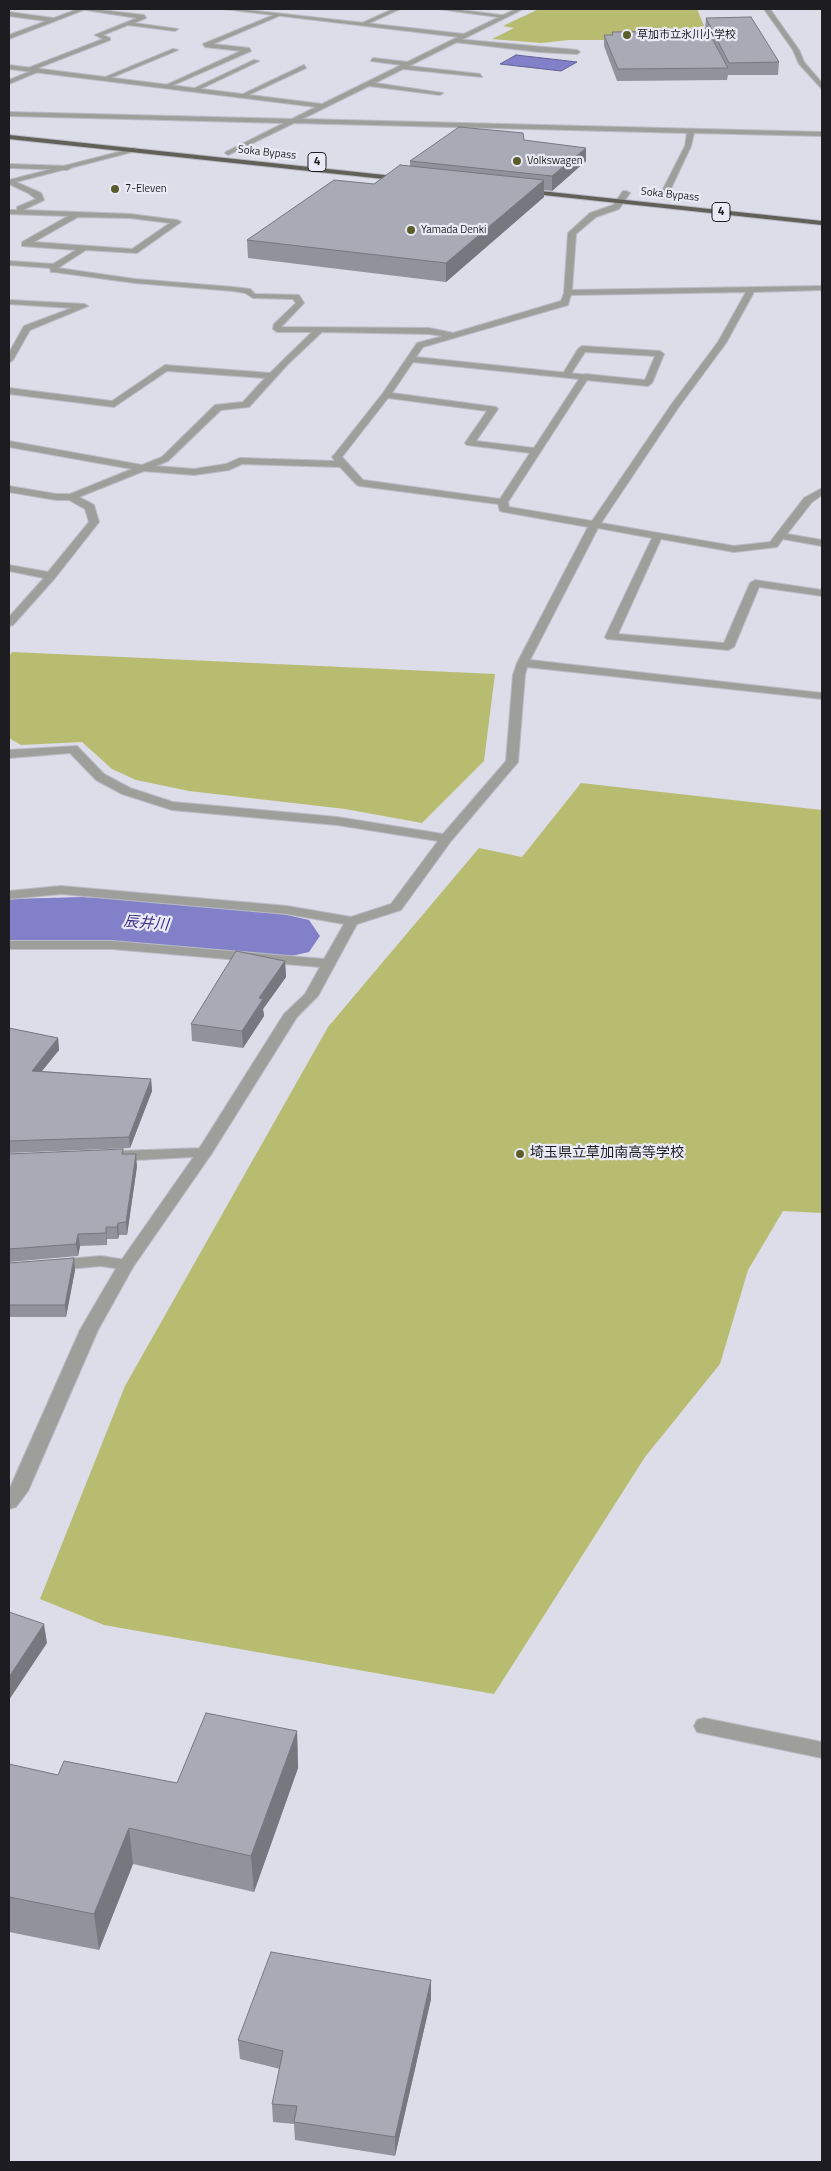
<!DOCTYPE html>
<meta charset="utf-8">
<style>
body{margin:0}
#map{position:relative;width:831px;height:2171px;overflow:hidden;background:#dcdde9;font-family:"Titillium Web",sans-serif}
canvas{display:block}
.frame{position:absolute;inset:0;border:10px solid #1d1d21;pointer-events:none}
</style>
<div id="map">
<canvas width="831" height="2171"></canvas>
<div class="frame"></div>
</div>
<script>
const context = document.querySelector('canvas').getContext('2d');
context.lineJoin = 'round';
function paint(path, color) { context.fillStyle = color; context.fill(path, 'evenodd'); }
const poly = rows => new Path2D(rows.map(r => 'M' + r).join(''));
function trace(path, color, width, dash) { context.strokeStyle = color; context.lineWidth = width; context.lineCap = dash ? 'butt' : 'round'; context.setLineDash(dash || []); context.stroke(path); }
function label(font, color, halo, rows, align = 'center') {
  context.font = font + ' "Titillium Web","Noto Sans JP",sans-serif'; context.lineWidth = 4.5; context.setLineDash([]); context.textBaseline = 'middle'; context.strokeStyle = halo; context.fillStyle = color; for (const [text, x, y, turn = 0] of rows) {
    context.save(); context.translate(x, y); context.rotate((+turn || 0) * Math.PI / 180); context.textAlign = isNaN(turn) ? turn : align; if (halo) context.strokeText(text, 0, 0); context.fillText(text, 0, 0); context.restore();
  }
}
const green = poly([
 [539,9,697,9,704,26,692,28,698,38,695,40,569,40,541,43,492,39,514,28,503,26],
 [12,652,495,674,484,761,422,823,345,809,189,791,136,780,112,769,82,742,21,745,9,738,9,657],
 [581,783,822,810,822,1213,783,1211,748,1270,720,1364,645,1457,494,1694,104,1625,40,1599,125,1386,328,1027,479,848,522,857]
]);
const water = poly([
 [516,55,577,62,561,71,500,64,516,55]
]);
const river = poly([
 [82,897,187,903,283,914,309,920,320,936,309,952,283,958,187,947,82,941,9,943,9,899,82,897]
]);
const service = poly([
 [79,9,93,9,144,15,146,18,134,23,178,29,175,31,128,25,103,35,110,38,110,40,38,68,40,69,40,71,9,84,9,80,31,71,28,70,28,68,103,39,95,35,137,18,79,9],
 [393,9,400,9,365,25,360,24,393,9],
 [438,9,454,9,508,16,505,18,438,9],
 [9,12,53,18,56,20,53,22,9,16,9,12],
 [276,14,281,15,213,44,249,48,251,51,169,87,164,86,241,51,205,47,203,44,276,14],
 [456,39,577,50,580,52,577,54,539,52,454,42,456,39],
 [173,49,178,50,108,79,103,78,173,49],
 [373,58,408,62,411,64,408,66,371,61,373,58],
 [254,60,259,61,198,90,193,89,254,60],
 [304,65,306,68,244,97,239,96,304,65],
 [9,164,67,166,71,168,67,170,9,168,9,164],
 [582,346,660,351,664,354,652,383,648,386,585,380,581,377,585,374,645,380,655,356,585,352,569,377,563,377,562,375,578,349,582,346],
 [204,1148,210,1150,212,1153,210,1156,118,1161,112,1159,110,1156,112,1153,118,1151,204,1148],
 [101,1256,132,1261,134,1265,132,1269,126,1270,101,1266,56,1270,50,1269,48,1265,50,1261,56,1260,101,1256],
 [704,1718,822,1742,822,1758,697,1732,694,1726,697,1720,704,1718]
]);
const minor = poly([
 [78,9,86,9,9,39,9,35,78,9],
 [223,9,239,9,464,34,516,9,523,9,409,66,480,74,482,77,403,69,375,83,443,93,440,95,369,86,302,119,822,132,822,136,694,133,691,146,667,197,663,199,659,197,685,146,687,133,294,123,228,155,225,153,226,152,284,123,9,116,9,112,292,119,316,107,9,69,9,65,322,104,458,37,223,9],
 [764,9,770,9,799,50,804,62,822,83,822,89,799,64,793,50,764,9],
 [134,148,136,149,136,151,16,182,41,193,44,200,23,210,130,214,177,220,181,222,137,253,86,250,58,268,135,279,233,287,250,289,255,294,299,295,304,303,281,327,429,328,453,333,561,301,564,293,568,233,590,213,613,205,623,191,626,191,630,193,619,209,596,217,576,234,572,290,822,286,822,290,754,292,726,343,678,408,601,523,734,546,770,542,804,498,822,488,822,495,812,502,787,534,822,540,822,546,783,539,777,547,734,552,661,539,618,634,724,643,750,583,755,580,822,590,822,596,759,587,734,647,728,650,607,639,605,637,652,538,598,528,530,660,822,693,822,699,527,667,525,675,518,762,451,841,401,910,357,924,318,996,297,1017,212,1153,133,1267,98,1330,28,1491,16,1507,9,1509,9,1490,80,1330,118,1265,197,1152,284,1014,305,994,320,967,112,949,9,949,9,941,112,941,324,959,344,924,287,914,61,894,9,899,9,891,61,886,287,906,351,917,391,904,438,841,337,825,172,810,122,794,96,780,70,753,9,758,9,750,77,746,104,774,130,788,173,802,337,817,443,834,506,761,513,675,517,663,588,527,504,512,500,511,498,504,360,486,357,485,340,467,242,464,229,470,194,475,144,471,79,497,94,505,99,522,55,578,13,625,9,626,9,617,44,578,9,571,9,565,48,572,89,522,85,509,69,500,56,500,9,492,9,486,56,494,70,494,132,469,9,447,9,441,142,465,162,457,215,405,243,402,265,378,167,371,114,407,9,394,9,388,112,401,165,365,270,373,312,332,277,332,273,329,274,324,296,303,293,299,253,298,245,293,233,291,135,283,54,272,51,272,50,268,9,265,9,261,53,264,76,250,22,246,22,242,68,216,9,214,9,210,17,210,17,207,36,199,28,193,9,184,9,180,134,148],
 [78,217,130,218,170,223,132,249,34,242,78,217],
 [746,292,718,342,671,405,592,521,509,507,508,502,589,377,588,375,416,357,423,347,568,305,571,295,746,292],
 [322,332,429,334,443,336,417,343,383,393,334,455,332,457,335,461,240,458,226,464,194,469,156,466,168,461,221,410,249,407,288,364,322,332],
 [413,362,579,379,534,448,476,441,498,409,496,407,392,393,413,362],
 [388,398,487,411,465,443,467,445,530,453,500,499,363,480,342,457,388,398],
 [9,300,84,304,88,306,30,330,13,360,9,363,9,353,24,326,72,308,9,304,9,300]
]);
const trunk = poly([
 [9,135,403,177,407,179,403,181,9,139,9,135],
 [522,189,822,221,822,225,525,193,521,191,522,189]
]);
const wall = poly([
 [706,18,779,62,778,75,728,75,727,80,617,81,604,46,604,35,612,35,612,32,706,31,705,30],
 [524,140,586,161,552,191,544,190,544,197,446,282,248,258,247,240,374,184,410,166,410,161],
 [285,961,286,977,263,1009,264,1016,243,1048,192,1041,191,1024],
 [9,1028,58,1038,59,1050,42,1071,151,1079,152,1091,130,1148,9,1153],
 [123,1149,124,1154,137,1166,127,1235,119,1235,118,1239,107,1239,107,1245,80,1246,78,1256,9,1262,9,1154],
 [9,1263,75,1270,66,1317,9,1317],
 [297,1731,298,1768,254,1892,133,1864,99,1950,9,1932,9,1764,58,1775,177,1783],
 [431,1980,431,1999,395,2156,295,2140,294,2124,273,2122,272,2104,280,2069,240,2059,238,2040]
]);
const shadedWall = poly([
 [586,148,586,161,552,191,552,176],
 [544,180,544,197,446,282,446,263],
 [285,961,286,977,263,1009,264,1016,243,1048,242,1031,259,998],
 [58,1038,59,1050,33,1082,32,1071],
 [151,1079,152,1091,130,1148,129,1137],
 [136,1154,137,1166,127,1235,126,1222],
 [118,1223,119,1235,118,1239,117,1227],
 [106,1227,107,1239,107,1245,106,1233],
 [78,1234,80,1246,78,1256,76,1244],
 [74,1258,75,1270,66,1317,65,1305],
 [44,1624,47,1643,9,1700,9,1677],
 [297,1731,298,1768,254,1892,251,1856],
 [129,1828,133,1864,99,1950,94,1914],
 [431,1980,431,1999,395,2156,395,2137]
]);
const building = poly([
 [751,17,779,62,729,63,706,18,751,17],
 [708,31,728,68,618,69,604,35,613,35,612,32,708,31],
 [459,127,523,133,524,140,586,148,552,176,410,161,459,127],
 [400,165,544,180,446,263,247,240,334,180,374,184,400,165],
 [236,951,285,961,259,998,263,999,242,1031,191,1024,236,951],
 [9,1028,58,1038,32,1071,151,1079,129,1137,9,1141,9,1028],
 [123,1149,122,1154,136,1154,126,1222,118,1223,117,1227,106,1227,106,1233,78,1234,76,1244,9,1249,9,1154,123,1149],
 [74,1258,65,1305,9,1305,9,1263,74,1258],
 [9,1612,44,1624,9,1677,9,1612],
 [206,1713,297,1731,251,1856,129,1828,94,1914,9,1897,9,1764,58,1775,64,1761,177,1783,206,1713],
 [271,1952,431,1980,395,2137,294,2122,297,2106,272,2104,283,2051,238,2040,271,1952]
]);
const markers = [
 [627,35,5,"#5a5d2a"],
 [517,161,5,"#5a5d2a"],
 [115,189,5,"#5a5d2a"],
 [411,230,5,"#5a5d2a"],
 [520,1154,5,"#5a5d2a"]
];
const farPoinames = [
 ["草加市立氷川小学校",637,35],
 ["Volkswagen",527,161],
 ["7-Eleven",125,189],
 ["Yamada Denki",421,230]
];
const farStreetnames = [
 ["Soka Bypass",267,153,6],
 ["Soka Bypass",670,195,6]
];
const shields = [
 [317,162,18],
 [721,212,18]
];
const shieldNames = [
 ["4",317,162],
 ["4",721,212]
];
const poiNames = [
 ["埼玉県立草加南高等学校",530,1154]
];
const waterNames = [
 ["辰井川",146,924,5]
];
paint(green, '#b7bc71');
paint(water, '#8180c9');
trace(water, '#636297', 1);
paint(river, '#8180c9');
trace(service, '#babac5', 2);
trace(minor, '#babac5', 2);
trace(trunk, '#babac5', 2);
paint(service, '#9e9f9a');
paint(minor, '#9e9f9a');
paint(trunk, '#606057');
paint(wall, '#91929c');
paint(shadedWall, '#76777f');
paint(building, '#a9aab5');
trace(building, '#76777f', 1);
for (const [x, y, r, color] of markers) { const dot = new Path2D(); dot.arc(x, y, r, 0, 2 * Math.PI); context.fillStyle = color; context.fill(dot); trace(dot, '#eaeaf6', 2); }
label('11px', '#1d1d21', '#eaeaf6', farPoinames, 'left');
label('11px', '#1d1d21', '#eaeaf6', farStreetnames);
for (const [x, y, w] of shields) { const box = new Path2D(); box.roundRect(x - w / 2, y - 9.5, w, 19, 4); context.fillStyle = '#eaeaf6'; context.fill(box); trace(box, '#1d1d21', 1); }
label('bold 12px', '#1d1d21', null, shieldNames);
label('14px', '#1d1d21', '#eaeaf6', poiNames, 'left');
label('italic 15px', '#382b82', '#eaeaf6', waterNames);
</script>
